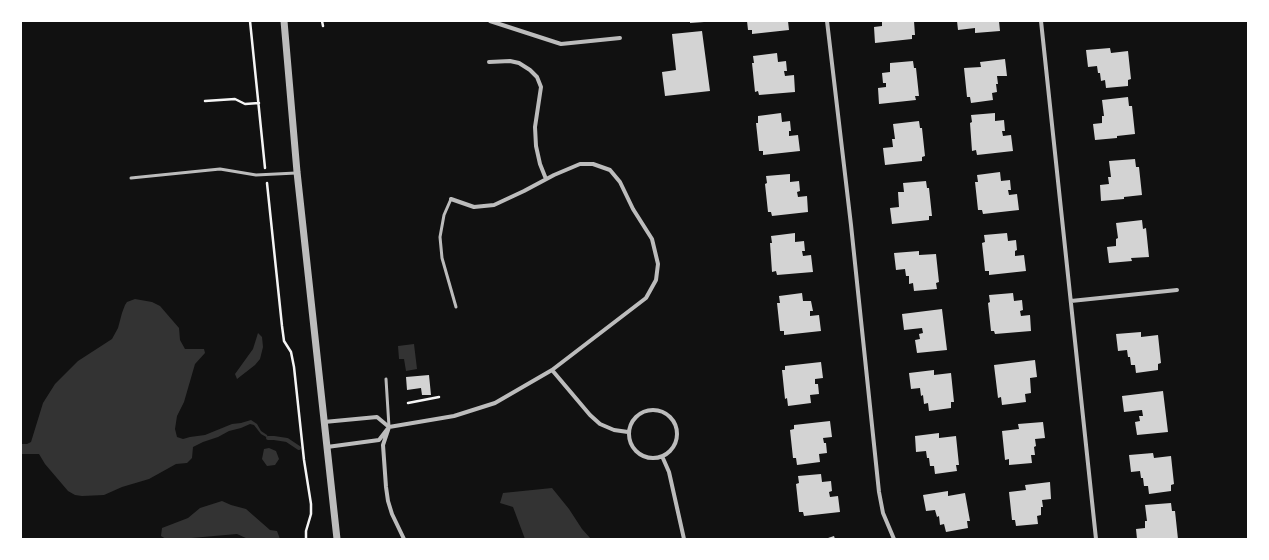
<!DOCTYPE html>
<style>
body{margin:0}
#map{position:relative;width:1269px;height:560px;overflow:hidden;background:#111;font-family:Helvetica,sans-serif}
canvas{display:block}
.frame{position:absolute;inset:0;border:22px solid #fff;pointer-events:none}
</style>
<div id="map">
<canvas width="1269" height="560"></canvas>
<div class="frame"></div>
</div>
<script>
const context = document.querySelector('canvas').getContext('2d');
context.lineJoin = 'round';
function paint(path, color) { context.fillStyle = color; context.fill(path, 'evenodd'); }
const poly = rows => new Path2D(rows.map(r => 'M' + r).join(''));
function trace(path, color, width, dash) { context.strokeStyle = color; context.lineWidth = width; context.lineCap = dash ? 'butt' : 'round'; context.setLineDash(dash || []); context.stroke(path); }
const water = poly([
 [135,299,152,302,160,306,179,328,180,340,185,349,204,349,205,353,195,364,184,402,177,416,175,429,177,437,183,439,190,437,205,435,232,424,241,423,251,420,257,424,261,431,267,435,268,438,261,434,254,425,250,424,241,428,229,431,218,437,203,442,193,447,192,458,187,463,176,464,149,479,122,487,104,495,82,496,75,495,68,491,45,464,39,454,21,454,21,444,27,444,31,442,43,403,55,384,78,361,112,339,118,328,122,313,125,305,127,302],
 [258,333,262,337,263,347,260,359,255,365,237,379,235,374,253,349],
 [414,344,417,369,406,371,404,359,399,359,398,346],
 [269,448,276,451,279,459,275,465,267,466,262,459,264,449],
 [552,488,569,509,582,529,591,539,525,539,513,507,500,503,503,493],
 [222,501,231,505,246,509,270,530,277,531,280,539,248,539,237,534,180,539,166,539,161,536,162,528,188,518,200,508]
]);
const stream = poly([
 [268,438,274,438,287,440,299,448]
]);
const building = poly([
 [690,21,704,21,704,22,690,23],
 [747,21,788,21,789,30,752,34,752,30,748,30],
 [882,21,914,21,915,35,912,35,912,39,875,43,874,27,882,26],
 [957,21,999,21,1000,31,975,33,975,28,958,30],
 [702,31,710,91,665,96,662,72,676,70,672,34],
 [1110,48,1111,53,1128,51,1131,79,1128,80,1128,86,1106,88,1105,80,1101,81,1100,73,1098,73,1097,66,1088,67,1086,50],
 [777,53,778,62,786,61,787,71,784,71,785,76,794,75,795,92,759,95,758,91,755,92,752,63,754,63,753,56],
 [1005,59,1007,76,997,76,998,84,996,84,997,92,992,93,993,100,971,103,970,97,967,97,964,68,981,67,980,62],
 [913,61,914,68,916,68,919,96,915,96,916,100,879,104,878,88,886,87,886,83,883,83,882,73,890,72,890,63],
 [1128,97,1129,106,1132,106,1135,134,1117,136,1117,138,1095,140,1093,124,1102,123,1102,116,1104,116,1102,100],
 [781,113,782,122,790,121,791,131,789,131,789,136,798,135,800,151,763,155,763,151,759,151,756,123,758,123,758,116],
 [995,113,995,121,1004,120,1005,131,1002,131,1003,136,1011,135,1013,151,977,155,976,150,972,151,970,123,972,122,971,115],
 [919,121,920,128,922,128,925,156,922,157,922,161,885,165,883,148,893,147,892,139,895,139,893,124],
 [1135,159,1136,167,1139,167,1142,195,1124,197,1124,199,1101,201,1100,185,1109,184,1108,177,1111,177,1109,161],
 [1000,172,1001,181,1010,180,1011,190,1008,190,1009,195,1017,194,1019,210,983,214,982,210,978,210,975,182,978,182,977,175],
 [790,174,790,182,799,181,800,191,797,192,798,197,807,196,808,212,772,216,771,212,768,212,765,184,767,183,766,176],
 [926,181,927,188,929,188,932,216,929,216,929,220,892,224,890,208,899,207,898,192,904,192,903,183],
 [1142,220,1143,229,1146,228,1149,257,1131,258,1132,261,1109,263,1107,247,1116,246,1116,239,1118,238,1116,223],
 [795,233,795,242,804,241,805,251,802,251,803,256,811,255,813,272,777,275,776,271,772,272,770,243,772,243,771,236],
 [1007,233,1008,241,1016,240,1017,250,1015,251,1015,256,1024,255,1026,271,989,275,989,271,985,271,982,243,985,242,984,235],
 [919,251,919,255,936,254,939,282,936,283,937,289,914,291,913,283,909,284,909,276,906,276,905,269,896,270,894,253],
 [802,293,803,301,811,301,813,311,810,311,810,316,819,315,821,331,784,335,784,331,780,331,777,303,780,303,779,296],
 [1013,293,1014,301,1022,300,1023,310,1020,311,1021,316,1030,315,1031,331,995,334,994,331,991,331,988,303,990,302,989,295],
 [942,309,947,350,917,353,915,340,920,339,919,334,923,333,922,328,904,330,902,314],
 [1141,332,1141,337,1158,335,1161,363,1158,364,1158,370,1136,373,1135,365,1131,365,1130,357,1128,357,1127,350,1118,351,1116,334],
 [1035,360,1037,377,1030,378,1031,393,1025,394,1026,402,1002,405,1001,397,998,398,994,365],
 [821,362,823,378,815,379,815,384,818,384,819,394,810,395,811,403,788,406,787,398,785,399,782,370,785,370,785,366],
 [934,370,934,375,951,373,954,402,951,402,951,408,929,411,928,403,924,404,923,395,921,396,920,388,911,389,909,373],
 [429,375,431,395,422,395,421,388,407,390,406,377],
 [1163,391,1168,432,1137,435,1135,422,1140,421,1139,416,1143,416,1142,410,1124,412,1122,396],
 [830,421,832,437,823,438,824,443,826,443,827,453,819,454,820,462,797,465,796,458,793,458,790,430,794,429,794,425],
 [1043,422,1045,438,1035,439,1036,446,1034,447,1035,455,1031,455,1032,463,1009,465,1009,459,1005,460,1002,431,1019,429,1018,424],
 [939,433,939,438,956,436,959,465,956,465,957,471,935,474,934,466,930,466,929,458,927,458,926,451,916,452,915,436],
 [1153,453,1154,458,1171,456,1174,484,1171,485,1171,491,1149,494,1148,486,1144,486,1143,478,1141,478,1140,471,1131,472,1129,455],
 [821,474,822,482,831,481,832,491,829,492,830,497,838,496,840,512,804,516,803,512,799,512,796,484,799,483,798,476],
 [1050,482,1051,499,1042,500,1043,507,1041,507,1041,515,1037,516,1038,524,1016,526,1015,520,1012,520,1009,492,1026,490,1025,485],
 [948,491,948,496,965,493,970,521,967,521,968,528,946,532,944,524,940,525,939,516,937,517,935,510,926,511,923,495],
 [1171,503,1172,511,1175,511,1178,539,1137,539,1136,529,1145,528,1145,521,1147,521,1145,505],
 [834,536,835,539,825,539]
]);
const path = poly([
 [250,21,265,168],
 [322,21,323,26],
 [205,101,235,99,245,104,259,103],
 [267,183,282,326,284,341,291,352,294,367,304,460,311,504,311,514,306,531,306,539],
 [408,403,439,397]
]);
const service = poly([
 [131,178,220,169,256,175,296,173],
 [451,199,444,215,440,237,442,258,456,307],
 [386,379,389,427]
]);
const minor = poly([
 [490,21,561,44,620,38],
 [827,21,851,225,879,492,883,513,894,539],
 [1041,21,1096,539],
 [489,62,510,61,519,63,530,70,537,77,541,87,535,127,536,146,540,164,546,179],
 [1071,301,1177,290],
 [552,370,590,415,600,424,614,430,628,432],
 '629 434a24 24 0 1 1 48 0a24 24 0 1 1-48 0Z',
 [324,422,377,417,389,427,379,440,327,447],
 [662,456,669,472,684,539],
 [404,539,392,514,388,501,386,487,383,445,389,427,454,416,495,403,552,370,646,298,656,280,658,264,652,239,633,209,620,182,610,170,593,164,580,164,554,175,524,191,494,205,474,207,451,199]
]);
const tertiary = poly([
 [284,21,297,172,337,539]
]);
paint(water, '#333');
trace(stream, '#333', 4);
paint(building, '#d3d3d3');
trace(path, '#f5f5f5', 2.5);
trace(service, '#bcbcbc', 3);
trace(minor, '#bcbcbc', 4);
trace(tertiary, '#bcbcbc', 7);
</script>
